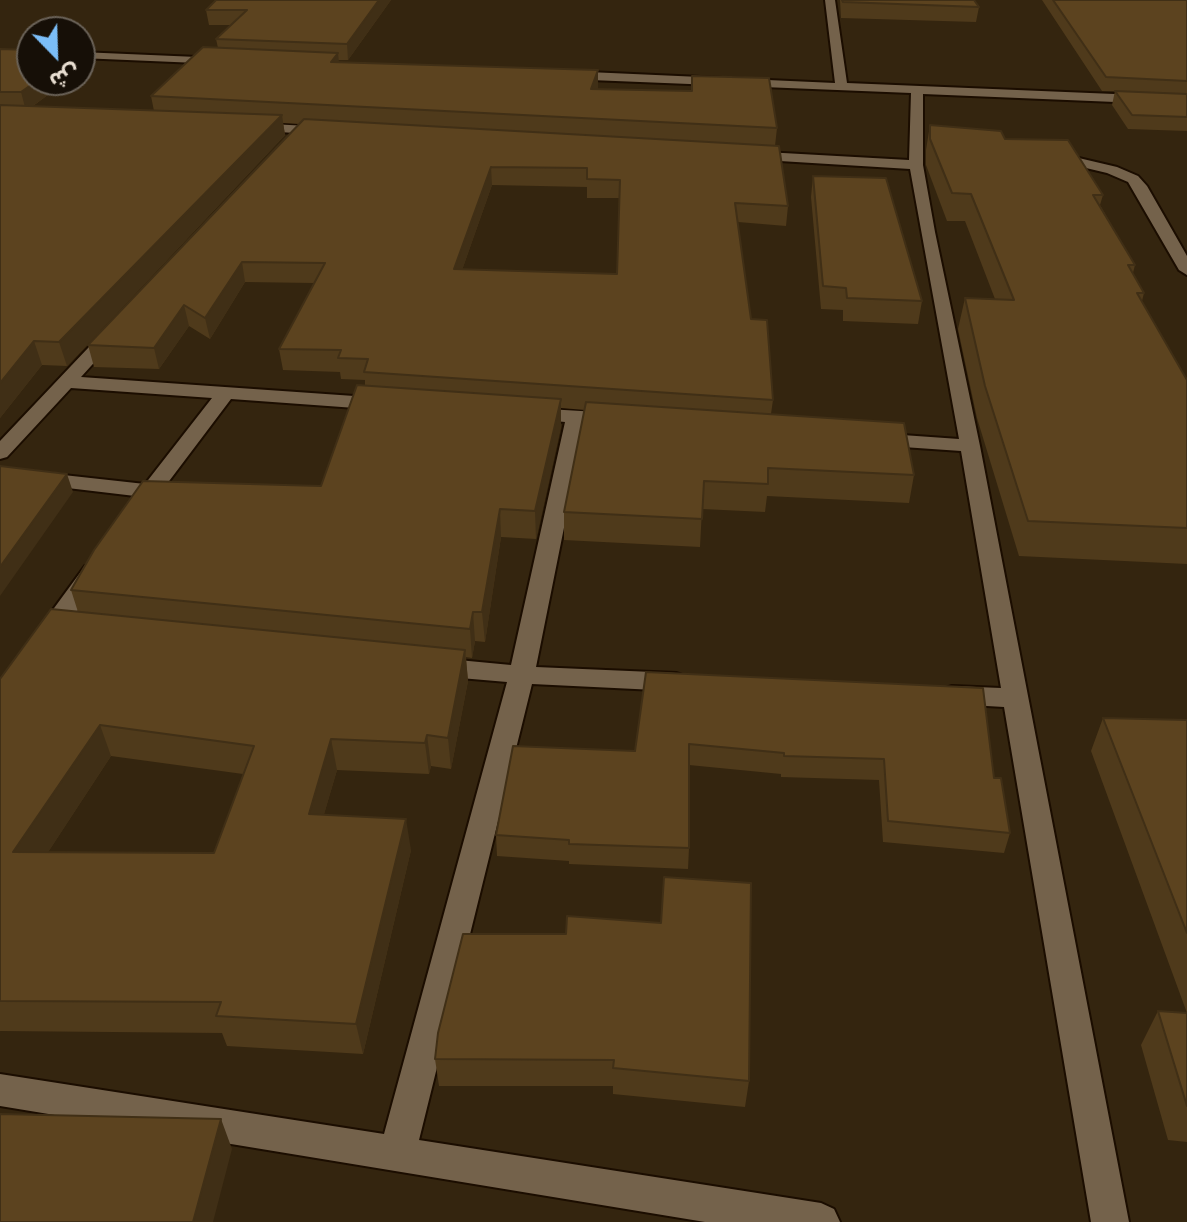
<!DOCTYPE html>
<meta charset="utf-8">
<style>
body{margin:0}
#map{position:relative;width:1187px;height:1222px;overflow:hidden;background:#34250f;font-family:"Crimson Pro","Noto Sans Arabic",serif}
canvas{display:block}
.north{position:absolute;left:16px;top:16px;width:80px;height:80px;box-sizing:border-box;background:#160f07;border:2px solid #6a6258;border-radius:50%;rotate:157deg;font-size:22px;font-weight:700;line-height:32px;text-align:center;color:#e8ded1}
.north::after{content:'';display:block;margin:auto;width:28px;height:36px;background:#7bbef8;clip-path:polygon(50% 0,100% 100%,50% 72%,0 100%)}
</style>
<div id="map">
<canvas width="1187" height="1222"></canvas>
<div class="north">ش</div>
</div>
<script>
const context = document.querySelector('canvas').getContext('2d');
context.lineJoin = 'round';
const poly = rows => new Path2D(rows.map(r => 'M' + r).join(''));
function trace(path, color, width, dash) { context.strokeStyle = color; context.lineWidth = width; context.lineCap = dash ? 'butt' : 'round'; context.setLineDash(dash || []); context.stroke(path); }
function paint(path, color) { context.fillStyle = color; context.fill(path, 'evenodd'); }
const street = poly([
 [825,0,835,0,847,83,1187,97,1187,105,923,94,923,165,935,232,980,446,1129,1222,1091,1222,1004,707,952,704,943,701,939,695,943,689,952,686,1001,688,961,451,874,445,864,439,874,433,959,439,910,169,747,159,740,155,747,151,909,160,911,93,566,79,560,75,566,71,835,83,825,0],
 [80,52,221,58,227,61,221,64,80,58,80,52],
 [252,123,327,127,333,131,327,135,247,130,247,124,252,123],
 [1049,151,1117,167,1138,176,1147,186,1187,256,1187,275,1179,270,1128,182,1107,173,1044,158,1044,152,1049,151],
 [112,328,121,333,81,377,383,398,393,404,383,410,231,399,145,513,137,514,126,508,135,496,0,480,0,468,145,484,212,398,71,388,7,457,0,459,0,441,106,329,112,328],
 [531,408,614,413,624,419,614,425,585,423,536,667,676,673,685,676,689,682,685,688,676,691,532,684,419,1140,821,1203,834,1209,840,1222,705,1222,0,1106,0,1074,384,1134,507,682,437,676,428,673,424,667,428,661,437,658,511,665,565,422,524,418,521,414,524,410,531,408],
 [93,564,101,566,105,571,56,642,38,642,35,636,38,630,85,566,93,564]
]);
const wall = poly([
 [216,0,391,0,348,60,338,60,339,63,598,90,777,128,775,146,788,206,786,226,738,222,751,319,773,400,771,414,914,475,909,503,767,496,765,512,702,509,700,547,564,540,564,512,585,410,561,408,561,426,536,539,501,537,485,642,475,641,472,658,466,657,468,681,451,769,431,766,429,774,337,770,324,814,411,850,363,1054,227,1046,222,1033,0,1031,0,679,78,612,71,590,321,486,365,385,365,380,341,379,340,372,283,370,279,349,314,283,245,282,210,339,189,326,159,369,94,367,88,345,299,124,283,123,285,135,67,366,42,365,0,418,0,49,32,80,68,80,33,106,154,111,151,96,218,48,216,39,231,25,209,25,206,10],
 [492,185,587,187,587,198,619,198,617,274,462,270],
 [111,756,243,774,214,853,48,852],
 [840,0,974,0,979,7,976,22,841,18],
 [1042,0,1187,0,1187,131,1128,129,1112,105,1115,91,1120,91,1102,91],
 [930,125,1005,139,1103,195,1100,205,1135,265,1133,273,1144,293,1142,301,1187,380,1187,564,1019,556,977,418,958,329,965,298,995,299,965,221,947,221,926,165,926,150],
 [813,176,922,301,918,324,843,321,843,310,821,309,811,197],
 [646,672,994,778,1010,833,1004,853,883,842,879,780,781,777,781,774,689,765,689,848,688,869,569,864,569,861,497,856,496,835,635,751],
 [1103,718,1187,720,1187,1142,1168,1140,1141,1045,1158,1011,1187,1013,1091,751],
 [438,1033,749,1081,745,1107,613,1094,613,1086,439,1086,435,1059]
]);
const shadedWall = poly([
 [379,0,391,0,348,60,347,44],
 [338,53,340,72,331,62],
 [598,70,598,89,591,89],
 [38,80,68,80,26,111,21,92],
 [282,115,285,135,67,366,59,342],
 [491,167,492,185,455,290,454,269],
 [242,262,245,282,210,339,205,318],
 [184,305,189,326,159,369,154,348],
 [34,341,42,365,0,418,0,383],
 [561,399,561,426,536,539,535,511],
 [67,474,73,492,0,596,0,567],
 [500,509,501,537,485,642,482,612],
 [473,612,475,641,472,658,470,629],
 [465,650,468,681,451,769,448,738],
 [100,725,111,756,28,883,13,852],
 [427,735,431,766,429,774,425,743],
 [331,739,337,770,315,845,309,814],
 [406,819,411,850,363,1054,356,1024],
 [221,1119,232,1149,213,1222,193,1222]
]);
const building = poly([
 [216,0,379,0,347,44,216,39,247,10,206,10,216,0],
 [842,0,974,0,979,7,843,2,842,0],
 [1053,0,1187,0,1187,81,1106,77,1053,0],
 [203,47,338,53,331,62,598,70,591,89,692,91,692,76,769,78,777,128,151,96,203,47],
 [0,49,32,50,32,80,38,80,21,92,0,92,0,49],
 [1115,91,1187,94,1187,117,1132,115,1115,91],
 [0,105,282,115,59,342,34,341,0,383,0,105],
 [304,119,779,146,788,206,735,203,751,319,767,320,773,400,364,372,368,359,338,358,341,350,279,349,325,263,242,262,205,318,184,305,154,348,88,345,304,119],
 [491,167,587,168,587,179,620,180,617,274,454,269,491,167],
 [930,125,1001,131,1005,139,1068,140,1103,195,1093,195,1135,265,1128,265,1144,293,1137,293,1187,380,1187,528,1028,521,985,386,965,298,1014,300,971,194,952,193,930,139,930,125],
 [813,176,886,178,922,301,847,298,846,288,823,286,813,176],
 [357,385,561,399,535,511,500,509,482,612,473,612,470,629,71,590,94,550,143,481,321,486,357,385],
 [586,402,904,423,914,475,768,468,768,484,704,481,702,519,564,512,586,402],
 [0,466,67,474,0,567,0,466],
 [51,609,465,650,448,738,427,735,425,743,331,739,309,814,406,819,356,1024,216,1016,221,1002,0,1001,0,679,51,609],
 [100,725,254,746,214,853,13,852,100,725],
 [646,672,983,688,994,778,1001,778,1010,833,888,821,884,759,784,756,784,753,689,744,689,848,569,844,569,840,496,835,513,746,635,751,646,672],
 [1103,718,1187,720,1187,933,1103,718],
 [664,877,751,883,749,1081,613,1068,614,1060,435,1059,438,1033,463,934,566,934,567,916,661,923,664,877],
 [1158,1011,1187,1013,1187,1106,1158,1011],
 [0,1114,221,1119,193,1222,0,1222,0,1114]
]);
trace(street, '#1b0d00', 4);
paint(street, '#74624b');
paint(wall, '#4f3a1b');
paint(shadedWall, '#402f16');
paint(building, '#5c431f');
trace(building, '#402f16', 2);
</script>
